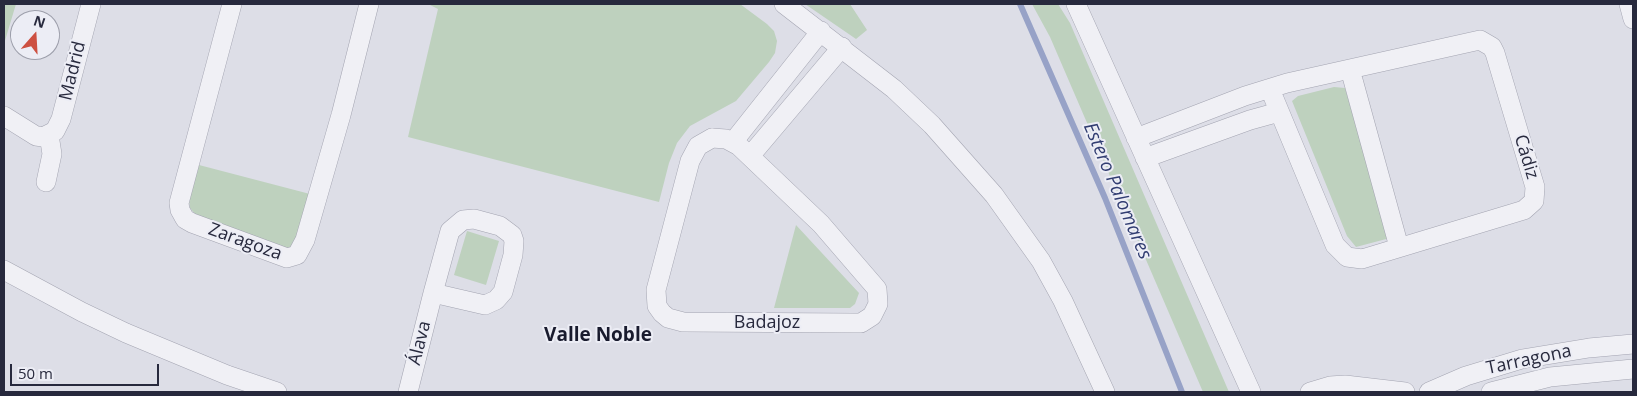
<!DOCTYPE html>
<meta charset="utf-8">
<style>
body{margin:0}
#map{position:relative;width:1637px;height:396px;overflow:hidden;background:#dddee7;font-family:"Open Sans",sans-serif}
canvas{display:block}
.frame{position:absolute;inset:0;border:5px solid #27293d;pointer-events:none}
.north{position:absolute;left:10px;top:10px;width:50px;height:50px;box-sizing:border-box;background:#ecedf5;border:1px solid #9d9fab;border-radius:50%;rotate:19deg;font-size:14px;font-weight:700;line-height:20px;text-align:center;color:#27293d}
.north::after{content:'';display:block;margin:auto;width:18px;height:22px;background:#cd5041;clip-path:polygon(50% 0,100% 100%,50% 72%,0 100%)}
.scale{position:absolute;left:10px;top:364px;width:149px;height:22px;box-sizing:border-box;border:2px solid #27293d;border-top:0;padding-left:6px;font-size:15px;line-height:18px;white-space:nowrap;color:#27293d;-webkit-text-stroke:4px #ecedf5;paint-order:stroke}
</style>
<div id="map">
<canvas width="1637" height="396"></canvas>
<div class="frame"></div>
<div class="north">N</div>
<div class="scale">50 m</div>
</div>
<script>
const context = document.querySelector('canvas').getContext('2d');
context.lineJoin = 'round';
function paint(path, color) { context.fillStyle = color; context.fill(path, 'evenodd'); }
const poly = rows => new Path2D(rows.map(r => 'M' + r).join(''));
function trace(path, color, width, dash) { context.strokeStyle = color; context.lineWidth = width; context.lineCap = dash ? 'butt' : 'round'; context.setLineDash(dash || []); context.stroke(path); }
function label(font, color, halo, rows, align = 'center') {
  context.font = font + ' "Open Sans",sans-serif'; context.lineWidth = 4; context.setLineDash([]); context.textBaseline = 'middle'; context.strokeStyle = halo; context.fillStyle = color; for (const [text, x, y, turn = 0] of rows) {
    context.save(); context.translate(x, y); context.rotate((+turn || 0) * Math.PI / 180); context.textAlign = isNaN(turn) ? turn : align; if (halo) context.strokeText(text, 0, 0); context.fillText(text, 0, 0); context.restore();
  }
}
const green = poly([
 [4,4,16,4,4,44],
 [428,4,740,4,767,24,774,31,777,41,775,53,769,62,736,101,690,126,677,143,669,163,659,202,408,137,438,9],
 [805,4,850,4,867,30,856,39],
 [1032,4,1058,4,1070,23,1229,392,1203,392,1050,37],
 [1334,87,1345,88,1390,238,1356,247,1347,236,1292,101,1298,96],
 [199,165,310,194,296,247,282,250,195,214,190,208,189,199],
 [796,225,859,293,855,304,850,308,774,308],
 [467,231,499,241,486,285,454,275]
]);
const stream = poly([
 [1020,4,1105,198,1182,392]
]);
const street = poly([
 [232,4,179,203,180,210,185,219,192,223,287,258,297,255,305,240,341,115,369,4],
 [784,4,894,89,932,125,994,195,1041,261,1063,301,1105,392],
 [1076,4,1251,392],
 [1629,4,1633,19],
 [1350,69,1399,247],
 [4,116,36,136,43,137,55,131,61,119,91,4],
 [712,138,726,139,739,146,821,224,877,289,878,304,872,316,861,323,854,323,683,322,668,318,662,313,657,306,656,290,690,161,698,146,712,138],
 [1136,138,1245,96,1287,83,1480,40,1492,47,1495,53,1535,187,1534,201,1524,210,1362,259,1347,257,1335,245,1270,89],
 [733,142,821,31],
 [750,156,842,47],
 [1145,158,1250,120,1279,112],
 [46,182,52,154,49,135],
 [4,270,82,312,126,333,227,375,277,392],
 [408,392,433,293,450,231,463,220,474,219,500,226,512,235,514,241,513,255,503,292,496,300,485,305,433,293],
 [1310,392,1330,386,1345,385,1405,392],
 [1429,392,1466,376,1522,359,1589,348,1633,344],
 [1491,392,1550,377,1633,369]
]);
const streetNames = [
 ["Madrid",73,71,-76],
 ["Cádiz",1526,157,73],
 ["Zaragoza",245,242,20],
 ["Badajoz",767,323],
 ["Álava",420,343,-76],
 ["Tarragona",1529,360,-12]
];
const waterNames = [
 ["Estero Palomares",1117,191,67]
];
const neighbourhoodNames = [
 ["Valle Noble",598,336]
];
paint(green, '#bed1be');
trace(stream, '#97a2c7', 6);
trace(street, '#a3a4b1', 20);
trace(street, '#f0f0f5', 19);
label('18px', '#27293d', '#ecedf5', streetNames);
label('italic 19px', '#313d71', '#ecedf5', waterNames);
label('bold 19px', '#191b2e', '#ecedf5', neighbourhoodNames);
</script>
